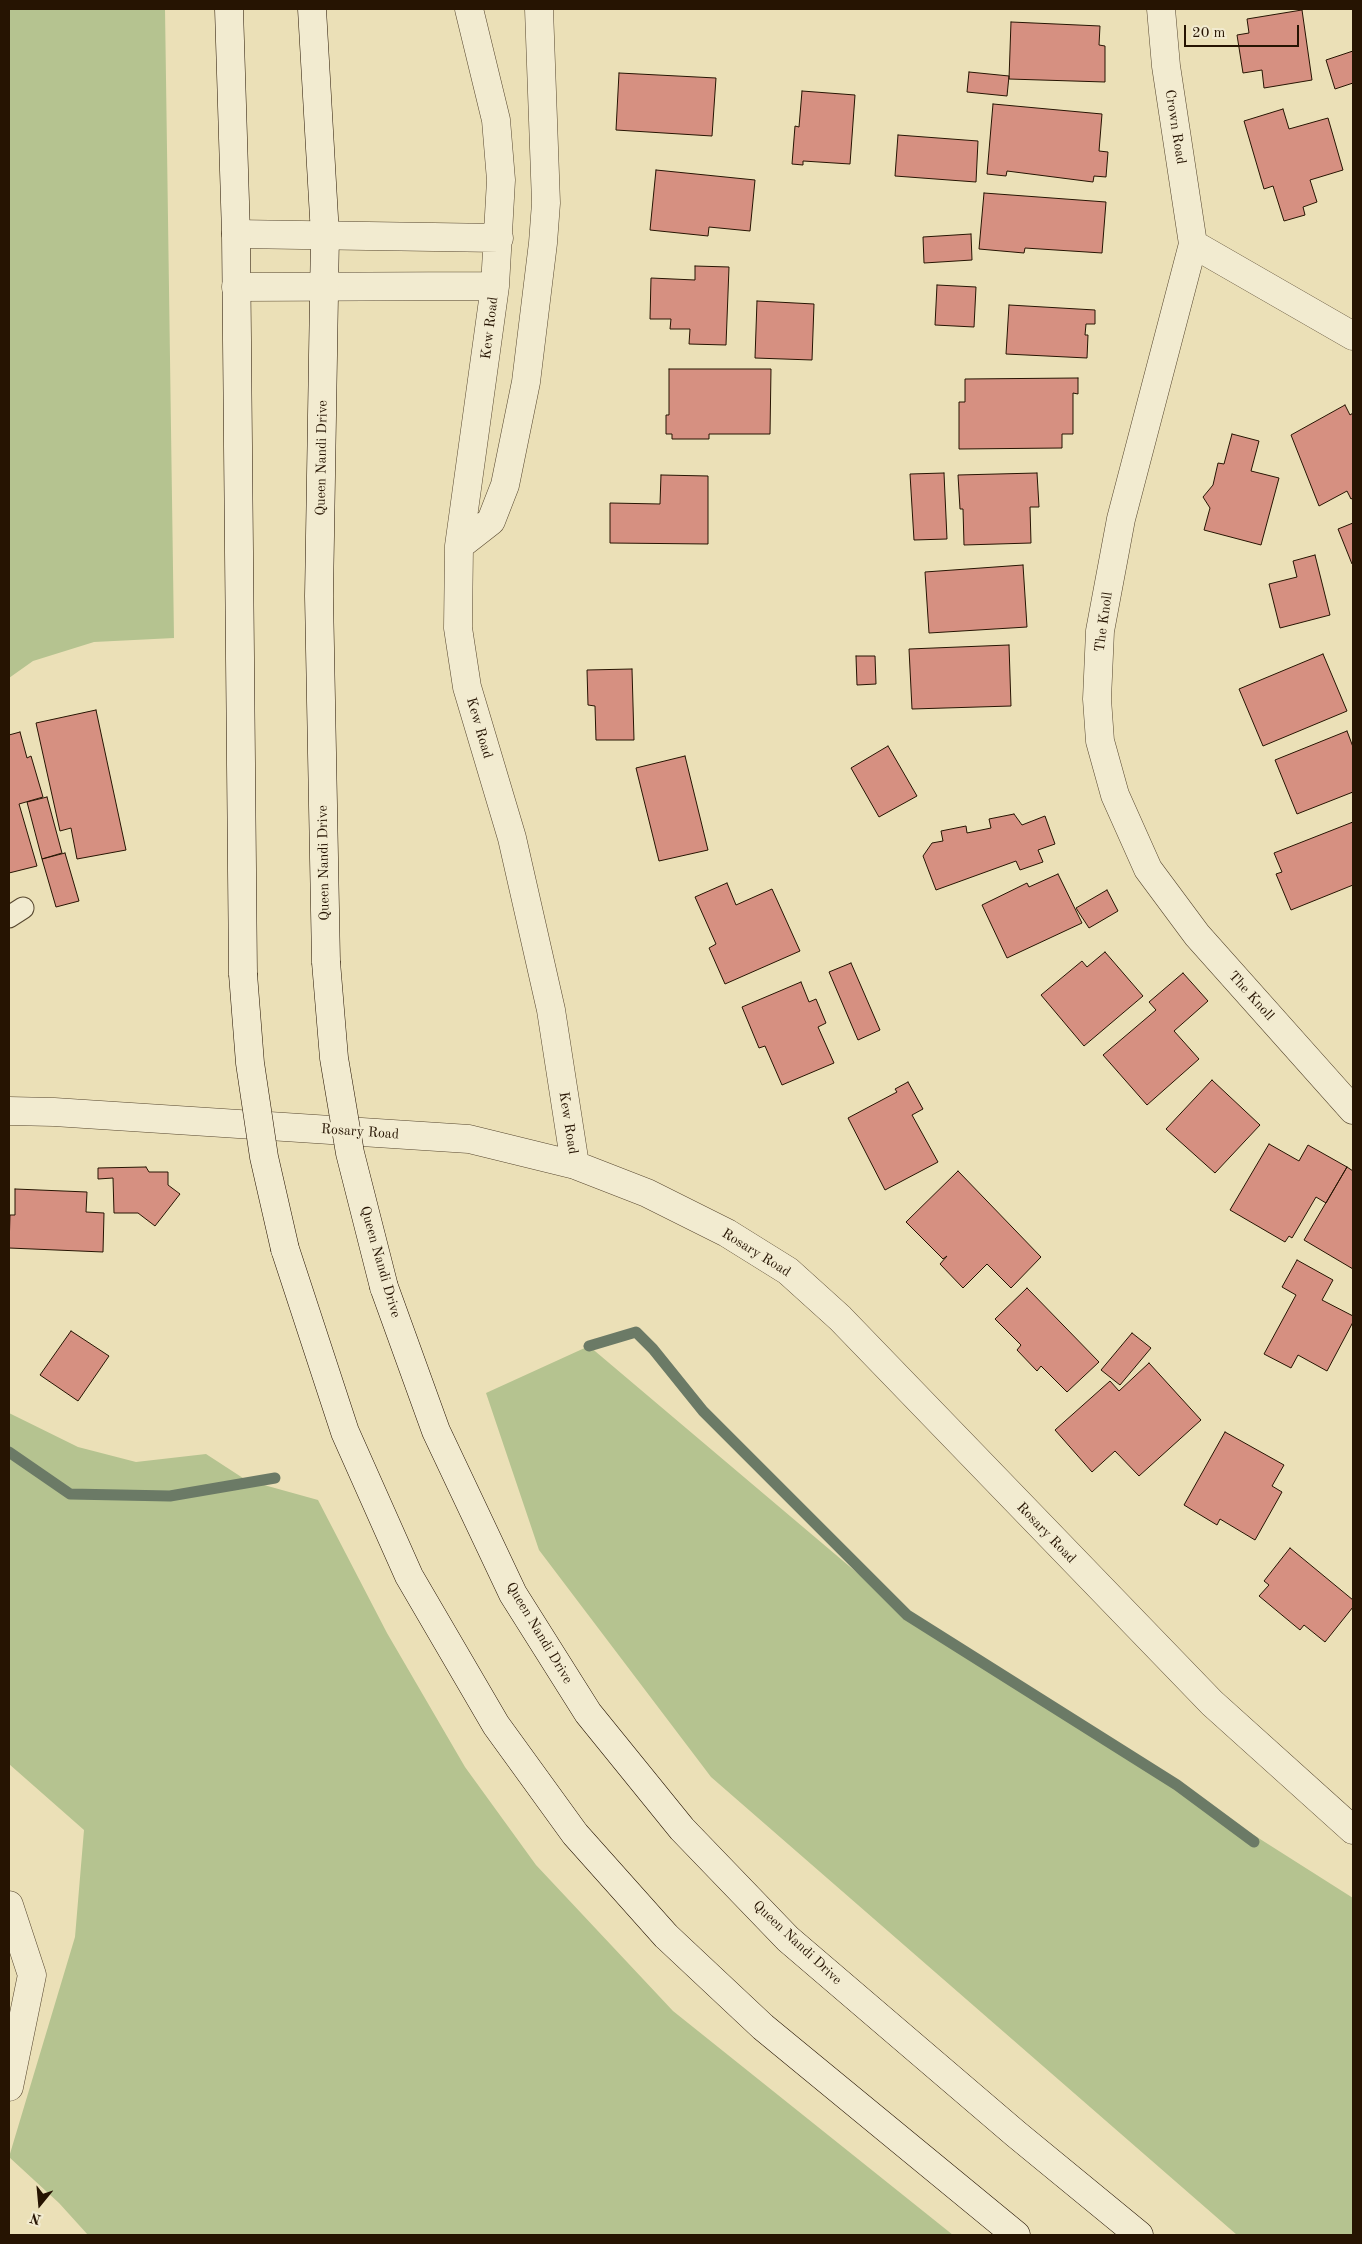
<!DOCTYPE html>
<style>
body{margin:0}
#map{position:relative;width:1362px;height:2244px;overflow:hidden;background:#ebe0b7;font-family:"Old Standard TT",serif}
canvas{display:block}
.frame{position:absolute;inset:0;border:10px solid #261402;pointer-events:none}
.north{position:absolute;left:15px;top:2179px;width:50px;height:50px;-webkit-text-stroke:4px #f2ebd0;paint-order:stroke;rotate:197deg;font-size:14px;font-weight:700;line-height:20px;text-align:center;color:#261402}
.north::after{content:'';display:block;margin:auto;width:18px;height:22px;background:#261402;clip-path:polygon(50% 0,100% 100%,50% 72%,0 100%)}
.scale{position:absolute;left:1184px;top:25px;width:115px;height:22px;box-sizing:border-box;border:2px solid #261402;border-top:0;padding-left:6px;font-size:15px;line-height:18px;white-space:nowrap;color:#261402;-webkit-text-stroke:4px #f2ebd0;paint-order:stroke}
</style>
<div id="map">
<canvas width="1362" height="2244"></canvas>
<div class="frame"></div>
<div class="north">N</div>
<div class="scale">20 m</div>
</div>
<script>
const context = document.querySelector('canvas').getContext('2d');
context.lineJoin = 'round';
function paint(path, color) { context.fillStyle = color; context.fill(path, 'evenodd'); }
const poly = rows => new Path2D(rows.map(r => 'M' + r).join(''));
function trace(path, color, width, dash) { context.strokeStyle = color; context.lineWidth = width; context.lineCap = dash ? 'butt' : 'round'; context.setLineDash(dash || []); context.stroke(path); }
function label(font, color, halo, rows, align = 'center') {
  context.font = font + ' "Old Standard TT",serif'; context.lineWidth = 5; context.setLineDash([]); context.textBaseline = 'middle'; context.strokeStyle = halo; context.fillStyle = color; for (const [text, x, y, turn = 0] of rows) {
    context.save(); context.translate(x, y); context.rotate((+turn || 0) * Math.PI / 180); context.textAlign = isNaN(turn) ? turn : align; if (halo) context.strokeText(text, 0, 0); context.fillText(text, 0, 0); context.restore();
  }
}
const green = poly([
 [9,9,165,9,174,638,94,642,33,661,9,678],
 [589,1346,907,1615,1353,1898,1353,2235,1237,2235,711,1777,539,1550,486,1393],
 [9,1413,78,1447,136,1462,206,1454,246,1480,318,1500,387,1633,465,1767,536,1865,673,2011,953,2235,88,2235,59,2203,9,2157,75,1937,84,1830,9,1764]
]);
const stream = poly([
 [589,1346,636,1332,653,1349,703,1411,907,1615,1177,1785,1254,1842],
 [9,1452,70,1494,170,1496,275,1478]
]);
const building = poly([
 [1302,10,1312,80,1264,88,1262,70,1243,73,1237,35,1249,33,1247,19,1302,10],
 [1011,22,1100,26,1099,45,1105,46,1105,82,1009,79,1011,22],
 [1353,51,1353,83,1335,89,1326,60,1353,51],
 [969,72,1009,76,1007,96,967,92,969,72],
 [619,73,716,78,712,136,616,130,619,73],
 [802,91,855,95,850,164,803,161,803,165,792,164,795,126,799,127,802,91],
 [993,104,1102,114,1099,151,1108,152,1106,177,1094,176,1093,182,1007,171,1006,176,987,174,993,104],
 [1283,109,1289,129,1328,118,1343,170,1310,180,1317,202,1303,207,1305,215,1284,221,1273,186,1264,189,1244,121,1283,109],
 [898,135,978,141,976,182,895,176,898,135],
 [656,170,755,180,750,231,709,227,708,236,650,230,656,170],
 [984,193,1106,202,1102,253,1025,248,1024,253,979,249,984,193],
 [971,234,972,260,924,263,923,237,971,234],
 [695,266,729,267,726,345,689,344,690,329,670,329,671,319,650,319,651,278,695,280,695,266],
 [937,285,976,287,974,327,935,325,937,285],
 [757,301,814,304,812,360,755,358,757,301],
 [1009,305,1095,310,1095,324,1086,324,1085,335,1088,335,1087,358,1006,354,1009,305],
 [669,369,771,369,770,434,709,434,709,439,672,439,672,434,666,434,666,415,669,415,669,369],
 [1078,378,1078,394,1073,393,1073,434,1062,434,1062,448,959,449,959,402,965,402,965,379,1078,378],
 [1345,405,1350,415,1353,413,1353,498,1351,499,1347,491,1319,506,1291,435,1345,405],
 [1232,434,1259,441,1251,471,1279,478,1261,545,1204,530,1210,508,1203,497,1213,485,1218,463,1224,464,1232,434],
 [944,473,947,539,914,540,910,474,944,473],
 [1037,473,1039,507,1030,507,1031,543,964,545,963,509,960,509,958,475,1037,473],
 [661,475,708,476,708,544,610,543,610,503,660,504,661,475],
 [1353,523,1353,564,1352,564,1338,529,1353,523],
 [1315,555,1330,615,1280,628,1269,584,1297,577,1293,561,1315,555],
 [1023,565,1027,627,929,633,925,572,1023,565],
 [1009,645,1011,706,912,709,909,649,1009,645],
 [1323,654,1347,711,1263,746,1239,689,1323,654],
 [856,656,875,656,876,684,857,685,856,656],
 [632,669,634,740,596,740,595,706,588,705,587,670,632,669],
 [96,710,126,850,77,859,71,828,60,831,36,723,96,710],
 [1347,731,1353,747,1353,792,1297,814,1275,760,1347,731],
 [20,732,27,758,31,756,43,797,19,804,37,866,9,873,9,735,20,732],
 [888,746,917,796,879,817,851,768,888,746],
 [685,756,708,850,659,861,636,768,685,756],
 [47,797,62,853,42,859,27,802,47,797],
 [1014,814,1022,825,1045,816,1055,844,1038,850,1043,862,1020,870,1016,861,936,890,923,856,932,843,943,841,941,831,966,826,967,833,991,828,989,819,1014,814],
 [1353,822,1353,885,1291,910,1276,874,1282,872,1274,853,1353,822],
 [65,853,79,901,56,907,42,859,65,853],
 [1058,874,1082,923,1007,958,982,905,1027,883,1029,887,1058,874],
 [727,883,736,905,772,889,800,951,725,984,709,948,716,944,695,897,727,883],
 [1107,890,1118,911,1089,928,1076,908,1107,890],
 [1105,952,1143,996,1084,1046,1041,995,1082,961,1087,967,1105,952],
 [851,963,880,1030,858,1040,829,972,851,963],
 [1183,973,1208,1001,1174,1031,1199,1059,1147,1105,1103,1055,1156,1010,1149,1002,1183,973],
 [801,982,809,1002,816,999,826,1023,818,1027,834,1063,782,1085,765,1046,759,1048,742,1007,801,982],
 [1212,1080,1260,1125,1215,1173,1166,1129,1212,1080],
 [908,1082,923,1109,912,1115,938,1162,885,1190,848,1118,897,1092,895,1089,908,1082],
 [1269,1144,1299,1161,1308,1145,1347,1167,1326,1203,1316,1197,1292,1238,1289,1236,1285,1242,1230,1210,1269,1144],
 [146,1167,149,1172,168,1172,168,1185,180,1194,155,1226,138,1213,114,1213,113,1178,98,1179,98,1168,146,1167],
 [1347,1167,1353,1171,1353,1269,1304,1240,1347,1167],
 [958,1171,1041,1257,1011,1288,987,1264,963,1288,940,1264,947,1256,943,1259,906,1222,958,1171],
 [15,1189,87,1192,86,1212,104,1213,103,1252,9,1248,10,1215,15,1215,15,1189],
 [1297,1260,1333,1280,1322,1300,1353,1316,1353,1322,1327,1371,1298,1355,1291,1368,1264,1354,1296,1295,1282,1287,1297,1260],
 [1027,1288,1099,1362,1067,1392,1041,1366,1037,1371,1017,1350,1021,1345,995,1319,1027,1288],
 [71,1331,109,1356,78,1401,40,1375,71,1331],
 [1132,1333,1151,1348,1120,1385,1101,1370,1132,1333],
 [1149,1363,1201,1420,1139,1476,1115,1451,1092,1472,1055,1430,1110,1381,1119,1391,1149,1363],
 [1225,1432,1284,1465,1272,1486,1282,1492,1255,1540,1220,1519,1217,1525,1184,1505,1225,1432],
 [1290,1548,1353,1600,1353,1607,1325,1642,1304,1625,1300,1630,1259,1596,1269,1585,1264,1581,1290,1548]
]);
const lane = poly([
 [9,917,23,908]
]);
const street = poly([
 [469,9,496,120,501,180,495,286,459,546,458,628,467,687,512,838,551,1010,575,1165],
 [1161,9,1166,66,1193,244,1121,519,1100,631,1097,699,1100,741,1115,795,1148,869,1197,935,1353,1110],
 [236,234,499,238],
 [1193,244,1353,336],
 [236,287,495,286],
 [459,546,491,521,505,485,526,382,543,243,546,203,539,9],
 [9,1111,54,1112,469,1139,575,1165,647,1193,727,1233,788,1271,840,1318,1212,1703,1353,1830],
 [9,1905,32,1975,9,2087]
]);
const secondary = poly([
 [229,9,236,234,243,974],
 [312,9,325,235,319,596,326,962],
 [285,1249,345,1432,409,1576,496,1725,575,1834,666,1936,763,2027,1016,2235],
 [384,1287,436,1431,513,1594,588,1713,682,1829,788,1939,1016,2134,1139,2235]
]);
const secondaryBridge = poly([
 [326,962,334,1058,350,1153,384,1287],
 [243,974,250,1063,264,1157,285,1249]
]);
const streetNames = [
 ["Crown Road",1175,127,81],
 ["Kew Road",490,328,-83],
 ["Queen Nandi Drive",322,458,-89],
 ["The Knoll",1104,622,-82],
 ["Kew Road",479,728,74],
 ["Queen Nandi Drive",324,863,-91],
 ["The Knoll",1251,996,48],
 ["Kew Road",568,1123,81],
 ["Rosary Road",360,1132,4],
 ["Rosary Road",756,1253,32],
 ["Queen Nandi Drive",380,1262,74],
 ["Rosary Road",1046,1533,46],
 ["Queen Nandi Drive",539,1633,59],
 ["Queen Nandi Drive",797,1943,43]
];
paint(green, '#b5c390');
trace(stream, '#6b7a66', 11);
paint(building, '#d69081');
trace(building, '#261402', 1);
trace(lane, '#57472f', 23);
trace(street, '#57472f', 29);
trace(secondary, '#261402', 29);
trace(lane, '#f2ebd0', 21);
trace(street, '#f2ebd0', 28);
trace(secondary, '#f2ebd0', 28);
trace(secondaryBridge, '#261402', 29, []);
trace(secondaryBridge, '#f2ebd0', 28);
label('14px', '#261402', '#f2ebd0', streetNames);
</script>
